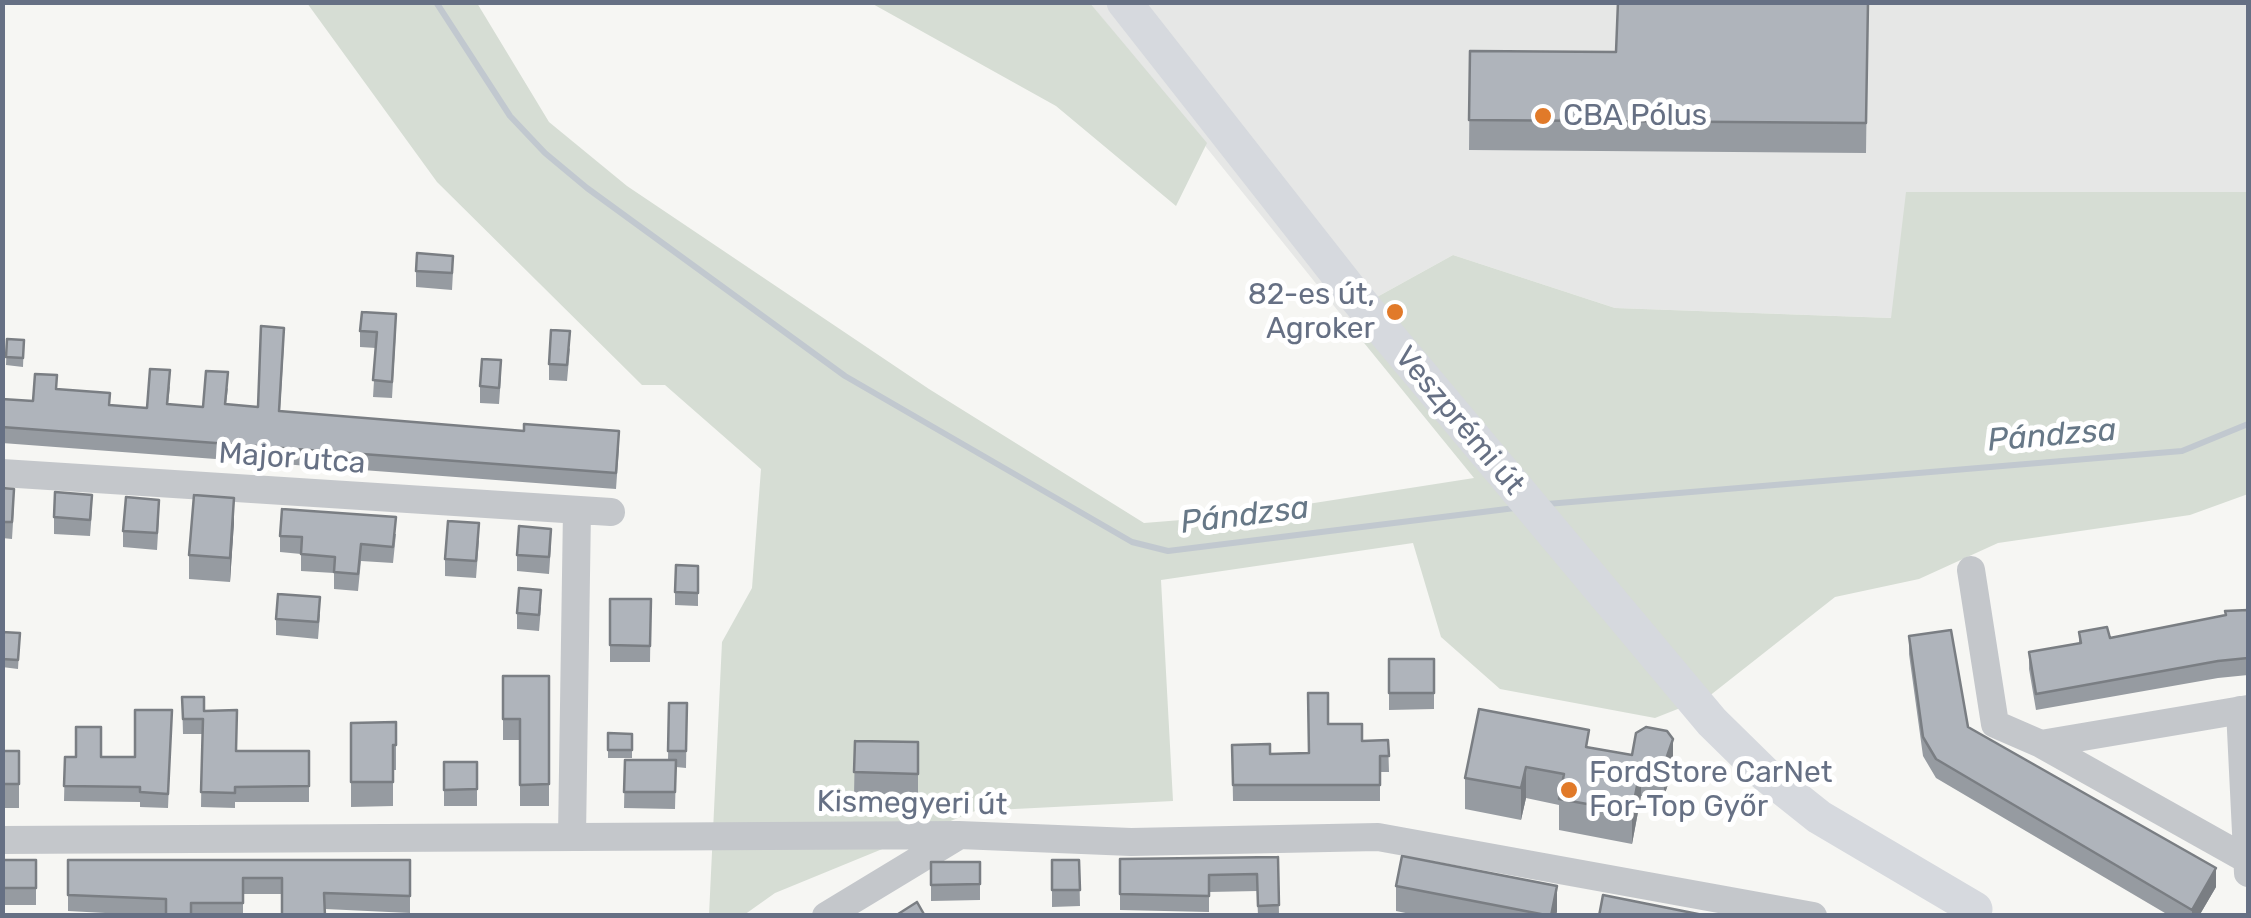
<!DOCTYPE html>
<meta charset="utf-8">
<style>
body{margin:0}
#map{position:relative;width:2251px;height:918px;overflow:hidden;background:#f6f6f3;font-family:Rubik,sans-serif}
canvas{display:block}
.frame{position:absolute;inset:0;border:5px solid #667084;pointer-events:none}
</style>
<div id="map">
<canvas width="2251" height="918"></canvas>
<div class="frame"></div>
</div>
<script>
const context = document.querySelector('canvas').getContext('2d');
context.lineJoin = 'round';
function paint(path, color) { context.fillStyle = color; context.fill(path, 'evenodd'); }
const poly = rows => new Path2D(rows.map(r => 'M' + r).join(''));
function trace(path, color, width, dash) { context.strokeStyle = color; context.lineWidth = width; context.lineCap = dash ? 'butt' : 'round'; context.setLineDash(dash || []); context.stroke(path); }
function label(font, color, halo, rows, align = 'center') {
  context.font = font + ' Rubik,sans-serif'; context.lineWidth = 10; context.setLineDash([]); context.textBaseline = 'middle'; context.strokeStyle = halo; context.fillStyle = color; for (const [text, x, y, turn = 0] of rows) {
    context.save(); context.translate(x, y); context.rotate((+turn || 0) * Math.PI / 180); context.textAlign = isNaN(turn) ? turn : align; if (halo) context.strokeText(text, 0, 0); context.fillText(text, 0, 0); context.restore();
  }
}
const built = poly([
 [1090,3,2248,3,2248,192,1907,192,1892,318,1615,308,1453,255,1377,297,1347,322]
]);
const green = poly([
 [307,3,477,3,549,122,627,186,929,389,1144,523,1231,516,1474,478,1347,322,1377,297,1453,255,1615,308,1891,318,1906,192,2248,192,2248,494,2190,515,1998,543,1919,579,1835,597,1708,697,1655,718,1500,689,1441,637,1413,543,1161,580,1173,801,975,811,775,893,744,915,709,915,722,642,752,588,761,469,665,385,642,385,437,182],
 [871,3,1090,3,1207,143,1176,206,1056,106]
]);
const stream = poly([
 [436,2,510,116,545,153,587,188,845,376,1132,542,1168,551,1515,508],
 [1547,504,2182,451,2248,424]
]);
const minor = poly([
 [2,473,611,512],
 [1971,570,1995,724,2041,744,2248,860],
 [2240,710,2248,873],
 [2041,744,2248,709],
 [572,836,577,510],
 [2,840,959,835,1131,842,1378,837,1813,916],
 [826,916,958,836]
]);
const major = poly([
 [1124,2,1354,295,1712,722,1765,774,1819,817,1975,909]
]);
const wall = poly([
 [1868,2,1866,153,1469,150,1470,51,1616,52],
 [416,271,453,272,452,290,416,287],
 [396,330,392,398,373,397,376,348,360,347,360,331],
 [7,339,24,340,23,367,6,365],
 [284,344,280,411,619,447,616,489,2,443,2,399,33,401,57,390,110,405,147,408,170,386,168,404,203,407,228,388,226,404,258,407],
 [570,348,567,381,549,380,549,364],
 [501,377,499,404,480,403,480,386],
 [2,488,14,506,12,539,2,538],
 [92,511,90,536,54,534,54,517],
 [159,516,157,550,123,547,123,531],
 [234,522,230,582,189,579,189,555],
 [396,534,393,563,361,561,358,591,334,589,334,573,301,571,301,554,280,552,280,536],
 [479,540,476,578,445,576,445,559],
 [551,545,549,574,517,571,517,555],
 [698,566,698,606,675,605,675,592],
 [610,599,651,599,650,662,610,662],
 [541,607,539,631,517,629,517,613],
 [2248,610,2248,675,2218,678,2036,710,2029,669,2029,652,2079,643,2079,632,2110,638],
 [320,614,318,639,276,635,276,619],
 [2,632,20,633,18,669,2,667],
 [1909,636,1968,727,2216,887,2199,916,2170,916,1936,778,1923,756,1909,654],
 [1389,659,1434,659,1434,709,1389,710],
 [503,676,549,676,549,806,520,806,520,740,503,740],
 [182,697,204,711,236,751,309,751,309,802,235,802,235,808,201,807,202,734,183,734],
 [669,703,687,703,686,768,676,767,675,809,624,808,625,760,668,760],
 [172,710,168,808,140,807,140,802,64,801,65,757,135,757],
 [396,722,396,770,393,770,393,806,351,807,351,723],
 [1328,724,1362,741,1388,740,1389,772,1380,772,1380,801,1233,801,1232,745,1270,754,1309,753],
 [1646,727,1673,770,1664,796,1641,796,1632,844,1559,830,1559,805,1526,798,1521,820,1465,809,1465,778,1589,747,1632,755],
 [608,733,632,734,632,758,608,758],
 [855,741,918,742,918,798,854,797],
 [2,751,19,751,19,808,2,808],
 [444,762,477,762,477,806,444,806],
 [1278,857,1279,916,1258,916,1257,891,1209,892,1209,912,1120,910,1120,859],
 [2,860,36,860,36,905,2,905],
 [68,860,410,860,410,913,325,909,282,894,243,894,243,916,161,916,68,911],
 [1052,860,1079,860,1080,906,1052,907],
 [931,862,980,862,980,900,931,901],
 [1396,886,1557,911,1556,916,1420,916,1396,911]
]);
const shadedWall = poly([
 [234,498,234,522,230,582,230,558],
 [1673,739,1673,770,1664,796,1664,765],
 [1641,765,1641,796,1632,844,1632,812],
 [1526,767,1526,798,1521,820,1521,788],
 [2216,868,2216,887,2199,916,2192,916,2192,910],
 [1557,886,1557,911,1556,916,1551,916]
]);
const building = poly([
 [1618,2,1868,2,1866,123,1469,120,1470,51,1616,52,1618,2],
 [417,253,453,256,452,273,416,271,417,253],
 [362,312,396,314,392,382,373,380,377,332,360,331,362,312],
 [261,326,284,328,279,411,524,431,524,424,619,431,616,473,2,427,2,399,33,401,35,374,57,375,56,389,110,393,109,405,147,408,150,369,170,370,167,404,203,407,206,371,228,372,225,404,258,407,261,326],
 [551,330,570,331,567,365,549,364,551,330],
 [7,339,24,340,23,358,6,357,7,339],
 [482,359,501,360,499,388,480,386,482,359],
 [2,488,14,489,12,522,2,522,2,488],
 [55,492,92,495,90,520,54,517,55,492],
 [194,495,234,498,230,558,189,555,194,495],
 [126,497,159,500,157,533,123,531,126,497],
 [282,509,396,517,393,547,361,544,358,574,334,572,335,557,301,554,302,537,280,536,282,509],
 [448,521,479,523,476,561,445,559,448,521],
 [519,526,551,529,549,557,517,555,519,526],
 [676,565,698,566,698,593,675,592,676,565],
 [519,588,541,590,539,615,517,613,519,588],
 [278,594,320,597,318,622,276,619,278,594],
 [610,599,651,599,650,646,610,645,610,599],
 [2248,610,2248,658,2218,661,2036,694,2029,652,2081,643,2079,632,2107,627,2110,638,2226,615,2225,611,2248,610],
 [1951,630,1968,727,2216,868,2192,910,1936,759,1923,737,1909,636,1951,630],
 [2,632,20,633,18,660,2,659,2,632],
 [1389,659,1434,659,1434,693,1389,693,1389,659],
 [503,676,549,676,549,784,520,785,520,719,503,719,503,676],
 [1308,693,1328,693,1328,724,1362,724,1362,741,1388,740,1389,756,1380,756,1380,785,1233,785,1232,745,1270,744,1270,754,1309,753,1308,693],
 [182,697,204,697,204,711,237,710,236,751,309,751,309,786,235,787,235,793,201,792,203,719,183,719,182,697],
 [669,703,687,703,686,751,668,751,669,703],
 [1479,709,1589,730,1586,747,1632,755,1636,733,1646,727,1667,731,1673,739,1664,765,1641,765,1632,812,1559,799,1564,774,1526,767,1521,788,1465,778,1479,709],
 [135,710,172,710,168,794,140,792,140,787,64,786,65,757,76,757,76,727,101,727,101,757,135,757,135,710],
 [396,722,396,745,393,745,393,782,351,782,351,723,396,722],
 [608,733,632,734,632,750,608,750,608,733],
 [855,741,918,742,918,774,854,772,855,741],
 [2,751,19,751,19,784,2,784,2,751],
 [625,760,676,760,675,792,624,792,625,760],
 [444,762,477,762,477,789,444,790,444,762],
 [1402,856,1557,886,1551,916,1396,886,1402,856],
 [1278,857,1279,905,1258,906,1257,874,1209,875,1209,896,1120,894,1120,859,1278,857],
 [2,860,36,860,36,888,2,888,2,860],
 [68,860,410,860,410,896,324,893,325,916,282,916,282,878,243,878,243,903,191,903,191,916,166,916,166,899,68,895,68,860],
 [1052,860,1079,860,1080,890,1052,890,1052,860],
 [931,862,980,862,980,884,931,885,931,862],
 [1603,895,1708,916,1599,916,1603,895],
 [917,902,925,916,895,916,917,902]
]);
const markers = [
 [1543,116,10,"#e17a29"],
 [1395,312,10,"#e17a29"],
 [1569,790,10,"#e17a29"]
];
const poiNames = [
 ["CBA Pólus",1563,116],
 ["82-es út,",1375,295,"right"],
 ["Agroker",1375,329,"right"],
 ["FordStore CarNet",1589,773],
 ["For-Top Győr",1589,807]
];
const streetNames = [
 ["Veszprémi út",1459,421,50],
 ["Major utca",292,459,4],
 ["Kismegyeri út",912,804,1]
];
const waterNames = [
 ["Pándzsa",2052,436,-5],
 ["Pándzsa",1245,516,-7]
];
paint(built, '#e6e7e6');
paint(green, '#d6ddd4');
trace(stream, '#c1c8cf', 6);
trace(minor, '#c4c7cb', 28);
trace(major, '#d6d9de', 35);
paint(wall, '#969ba1');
paint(shadedWall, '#7a7e83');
paint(building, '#afb4bb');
trace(building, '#7a7e83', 2.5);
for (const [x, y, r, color] of markers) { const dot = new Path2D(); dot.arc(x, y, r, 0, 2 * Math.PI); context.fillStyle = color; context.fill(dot); trace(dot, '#fff', 4); }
label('30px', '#667084', '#fff', poiNames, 'left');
label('30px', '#667084', '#fff', streetNames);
label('italic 32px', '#677887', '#fff', waterNames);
</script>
